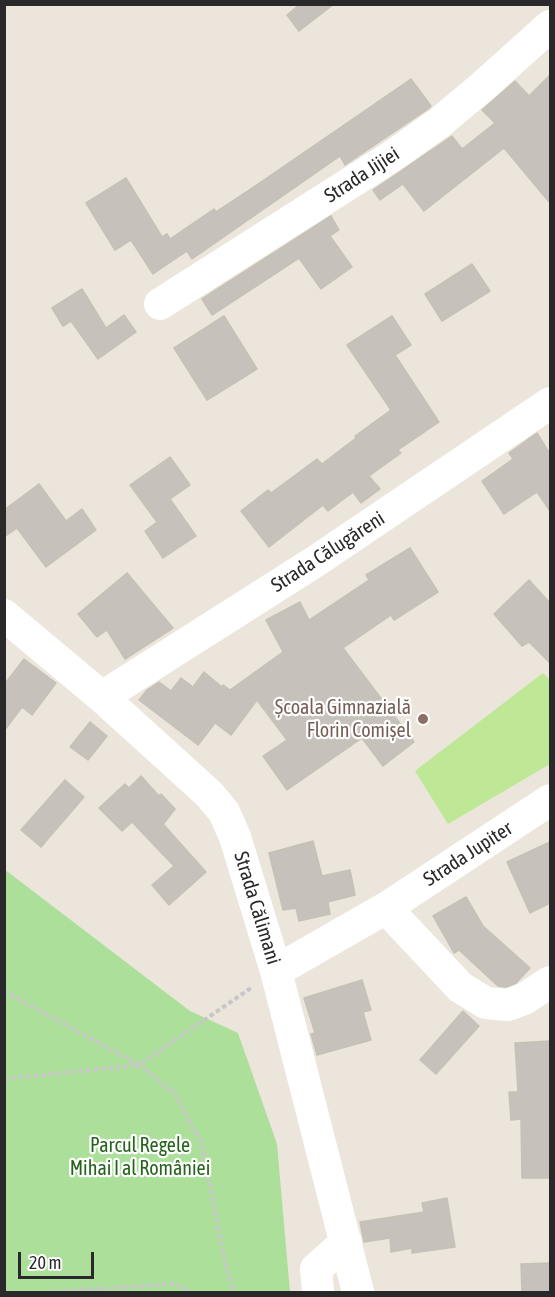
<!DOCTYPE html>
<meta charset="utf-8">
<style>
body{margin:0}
#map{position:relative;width:555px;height:1297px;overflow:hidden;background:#ebe5db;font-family:"Asap Condensed",sans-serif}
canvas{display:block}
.frame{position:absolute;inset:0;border:6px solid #292929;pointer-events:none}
.scale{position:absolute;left:18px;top:1252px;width:76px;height:27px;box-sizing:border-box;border:3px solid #292929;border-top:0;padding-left:8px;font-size:18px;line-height:21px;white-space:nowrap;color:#292929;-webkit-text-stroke:4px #fff;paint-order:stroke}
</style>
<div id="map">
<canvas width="555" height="1297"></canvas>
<div class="frame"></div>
<div class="scale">20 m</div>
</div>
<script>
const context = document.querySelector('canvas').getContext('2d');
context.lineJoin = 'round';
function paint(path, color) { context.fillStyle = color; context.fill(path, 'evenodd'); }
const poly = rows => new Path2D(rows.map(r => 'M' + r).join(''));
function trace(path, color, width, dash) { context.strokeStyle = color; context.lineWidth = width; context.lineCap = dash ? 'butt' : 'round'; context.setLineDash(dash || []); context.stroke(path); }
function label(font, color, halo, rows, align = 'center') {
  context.font = font + ' "Asap Condensed",sans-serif'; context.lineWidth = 4.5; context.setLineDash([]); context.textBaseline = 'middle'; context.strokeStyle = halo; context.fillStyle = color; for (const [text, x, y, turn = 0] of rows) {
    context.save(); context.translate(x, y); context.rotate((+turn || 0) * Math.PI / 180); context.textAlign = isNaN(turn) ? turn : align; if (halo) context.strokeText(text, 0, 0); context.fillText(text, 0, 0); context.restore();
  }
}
const green = poly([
 [4,869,190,1011,238,1033,277,1144,290,1292,5,1292]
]);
const pitch = poly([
 [543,673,550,680,550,764,448,824,415,771]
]);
const building = poly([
 [300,4,334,4,299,31,287,15,300,4],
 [550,75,550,203,504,148,424,211,403,184,380,200,373,190,452,136,462,149,495,123,482,110,515,81,529,96,550,75],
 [411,79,431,106,428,109,345,165,340,156,192,259,187,251,153,274,131,240,115,250,86,203,126,178,162,237,167,234,170,239,214,209,216,212,254,187,411,79],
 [331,216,339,230,330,236,352,267,321,289,299,258,212,315,202,299,331,216],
 [472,264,490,291,442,321,425,294,472,264],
 [82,289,106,328,124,315,136,332,98,359,71,321,63,326,52,308,82,289],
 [224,316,257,369,207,400,174,348,224,316],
 [392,316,411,345,395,355,439,422,398,450,401,453,369,476,380,489,361,503,353,492,328,511,323,505,269,547,241,511,268,490,271,493,317,459,322,464,356,438,355,436,391,410,347,345,392,316],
 [537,433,550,454,550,511,537,492,504,514,482,481,513,459,509,453,537,433],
 [170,457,190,485,170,499,196,536,163,558,145,531,157,522,130,485,170,457],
 [39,484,66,521,82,509,96,530,46,567,17,528,4,537,4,510,39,484],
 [410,548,438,592,394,620,391,615,343,648,414,742,383,766,362,738,287,790,263,756,287,740,257,700,231,735,215,723,198,745,139,700,147,690,159,682,171,691,181,678,193,687,204,672,222,687,223,685,230,690,283,652,266,620,300,602,309,620,369,580,366,575,410,548],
 [127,573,173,628,125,659,107,630,97,637,78,614,127,573],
 [529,580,550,603,550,663,529,642,522,646,494,614,529,580],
 [24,659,56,683,32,715,22,707,4,731,4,685,24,659],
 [90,722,107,736,88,760,70,747,90,722],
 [141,776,159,796,161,794,175,809,161,827,164,825,206,872,169,905,152,885,174,866,132,822,122,831,99,808,125,784,129,788,141,776],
 [65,780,84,797,41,847,21,830,65,780],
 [313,841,322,876,350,870,355,895,328,902,330,914,299,921,296,908,283,910,269,853,313,841],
 [550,842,550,903,530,913,507,862,550,842],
 [466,897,483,926,530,968,516,983,506,987,498,986,459,950,454,953,433,916,466,897],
 [362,980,371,1010,363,1012,371,1040,317,1055,311,1034,315,1033,304,998,362,980],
 [463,1011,479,1026,436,1074,420,1060,463,1011],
 [550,1041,550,1178,522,1178,521,1119,511,1120,509,1092,518,1092,515,1043,550,1041],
 [447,1198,455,1247,412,1253,412,1248,391,1252,390,1238,364,1242,360,1222,424,1212,422,1203,447,1198],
 [550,1263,550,1293,522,1293,521,1264,550,1263]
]);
const path = poly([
 [4,991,139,1065,251,988],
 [4,1079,139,1065,175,1094,202,1145,225,1263,234,1292],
 [50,1292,175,1284,190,1292]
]);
const minor = poly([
 [160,304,391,157,439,123,482,87,550,26],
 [4,615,102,697,209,794,224,812,235,837,276,971,358,1292],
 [102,697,316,561,550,403],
 [386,908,460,987,486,1003,508,1005,524,999,550,982],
 [276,971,386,908,550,800],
 [318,1292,316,1269,346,1242]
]);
const markers = [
 [423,719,6,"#8d6e63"]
];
const streetNames = [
 ["Strada Jijiei",362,175,-33],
 ["Strada Călugăreni",328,552,-33],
 ["Strada Jupiter",468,854,-33],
 ["Strada Călimani",257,908,73]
];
const educationNames = [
 ["Școala Gimnazială",411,708],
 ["Florin Comișel",411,731]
];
const parkNames = [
 ["Parcul Regele",140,1146],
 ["Mihai I al României",140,1169]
];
paint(green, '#ace09a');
paint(pitch, '#bee796');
paint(building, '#c6c2bb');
trace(building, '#c6c1b5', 1.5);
trace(path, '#c7c7c7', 4, [4.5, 3]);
trace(minor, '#fff', 32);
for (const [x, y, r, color] of markers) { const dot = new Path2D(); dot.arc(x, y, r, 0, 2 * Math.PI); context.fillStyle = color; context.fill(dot); trace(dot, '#fff', 2); }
label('20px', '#292929', '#fff', streetNames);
label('20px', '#785e54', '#fff', educationNames, 'right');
label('20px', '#26631c', '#fff', parkNames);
</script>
